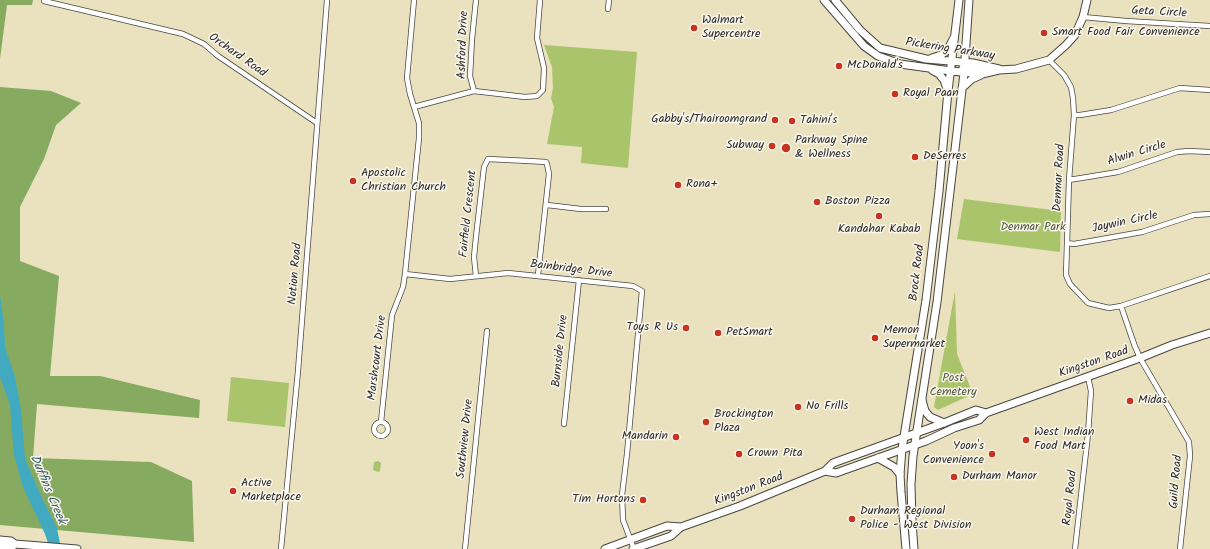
<!DOCTYPE html>
<style>
body{margin:0}
canvas{display:block;background:#eae1be}
</style>
<canvas width="1210" height="549"></canvas>
<script>
const context = document.querySelector('canvas').getContext('2d');
context.lineJoin = 'round';
function paint(path, color) { context.fillStyle = color; context.fill(path, 'evenodd'); }
const poly = rows => new Path2D(rows.map(r => 'M' + r).join(''));
function trace(path, color, width, dash) { context.strokeStyle = color; context.lineWidth = width; context.lineCap = dash ? 'butt' : 'round'; context.setLineDash(dash || []); context.stroke(path); }
function label(font, color, halo, rows, align = 'center') {
  context.font = font + ' Kalam,sans-serif'; context.lineWidth = 3; context.setLineDash([]); context.textBaseline = 'middle'; context.strokeStyle = halo; context.fillStyle = color; for (const [text, x, y, turn = 0] of rows) {
    context.save(); context.translate(x, y); context.rotate((+turn || 0) * Math.PI / 180); context.textAlign = isNaN(turn) ? turn : align; if (halo) context.strokeText(text, 0, 0); context.fillText(text, 0, 0); context.restore();
  }
}
const green = poly([
 [544,45,637,52,628,168,581,163,582,147,547,144,554,107,551,98,553,88,552,67],
 [964,199,1061,211,1060,252,957,239],
 [955,291,957,354,973,394,938,410,934,407],
 [231,377,289,383,285,427,227,421],
 [378,461,381,463,380,471,378,472,373,470,374,462]
]);
const forest = poly([
 [0,0,33,0,32,5,7,5,0,59],
 [0,87,51,91,81,103,56,125,44,159,20,207,20,261,59,276,50,376,100,376,200,400,199,418,37,404,33,458,151,462,192,481,194,542,0,525]
]);
const water = poly([
 [0,295,4,324,5,347,15,377,21,410,25,459,43,500,57,528,61,549,50,549,45,534,23,487,14,455,10,405,0,377]
]);
const street = poly([
 [414,0,407,78,410,94,419,123,419,138,405,274,450,279,508,273,633,286,642,291,627,454,622,495,623,520,634,549],
 [44,1,183,34,204,44,218,56,317,123],
 [608,9,609,0],
 [1083,17,1126,21,1210,26],
 [1049,60,1064,75,1071,87,1073,98,1074,115,1069,180,1066,275,1070,284,1088,303,1109,308,1121,306,1210,276],
 [474,91,470,76,472,39,476,0],
 [414,107,474,91,525,97,537,96,543,90,544,68,537,38,540,0],
 [1074,115,1080,115,1111,110,1180,88,1210,90],
 [1069,180,1118,172,1177,152,1189,151,1210,152],
 [547,205,581,209,606,209],
 [1067,243,1074,244,1142,232,1194,215,1210,214],
 [476,276,474,257,476,237,484,167,488,159,529,161,546,162,547,164,549,174,538,275],
 [1121,306,1134,344,1140,358,1189,442,1190,456,1180,549],
 [381,422,392,315,403,287,405,274],
 '374 429a7 7 0 1 1 14 0a7 7 0 1 1-14 0Z',
 [564,424,579,280],
 [281,549,298,371,327,0],
 [465,549,487,331],
 [1075,549,1088,434,1091,391,1088,377]
]);
const secondary = poly([
 [824,0,864,46,878,56,900,64,951,71,982,74,999,70,1016,69,1049,60,1066,45,1075,35,1083,17,1087,0],
 [835,0,860,30,880,48,926,59,973,63,999,69],
 [932,58,941,55,948,50,953,39],
 [963,68,986,69],
 [932,70,939,74,944,80,947,89],
 [962,88,972,79,981,75],
 [906,549,901,492,900,474,902,449,926,300,939,191,948,91,959,0],
 [914,549,912,522,911,484,913,456,937,302,964,73,969,0]
]);
const primary = poly([
 [922,400,925,411,930,417,944,423],
 [878,458,894,467,900,474],
 [825,471,836,473,878,458,926,441,954,428,979,420,986,413,1140,358,1172,345,1210,333],
 [0,540,11,541,15,544],
 [15,544,77,549],
 [0,547,11,548,15,544],
 [605,549,667,526,681,527],
 [633,549,671,536,681,527,740,506,825,471,833,463,944,423,976,410,986,413]
]);
const markers = [
 [694,28,4,"#c8321e"],
 [1044,33,4,"#c8321e"],
 [839,66,4,"#c8321e"],
 [895,94,4,"#c8321e"],
 [775,120,4,"#c8321e"],
 [792,121,4,"#c8321e"],
 [772,146,4,"#c8321e"],
 [786,148,5,"#c8321e"],
 [915,157,4,"#c8321e"],
 [353,181,4,"#c8321e"],
 [678,185,4,"#c8321e"],
 [817,202,4,"#c8321e"],
 [879,216,4,"#c8321e"],
 [686,328,4,"#c8321e"],
 [718,333,4,"#c8321e"],
 [875,338,4,"#c8321e"],
 [1130,401,4,"#c8321e"],
 [798,407,4,"#c8321e"],
 [706,422,4,"#c8321e"],
 [676,437,4,"#c8321e"],
 [1026,440,4,"#c8321e"],
 [739,454,4,"#c8321e"],
 [992,454,4,"#c8321e"],
 [954,477,4,"#c8321e"],
 [233,491,4,"#c8321e"],
 [643,500,4,"#c8321e"],
 [852,519,4,"#c8321e"]
];
const streetNames = [
 ["Geta Circle",1159,13,3],
 ["Ashford Drive",464,45,-88],
 ["Pickering Parkway",950,50,9],
 ["Orchard Road",237,56,35],
 ["Alwin Circle",1137,154,-17],
 ["Denmar Road",1060,178,-87],
 ["Fairfield Crescent",469,214,-84],
 ["Jaywin Circle",1125,223,-12],
 ["Bainbridge Drive",571,270,7],
 ["Brock Road",918,273,-83],
 ["Notion Road",296,274,-85],
 ["Burnside Drive",561,351,-84],
 ["Marshcourt Drive",378,358,-83],
 ["Kingston Road",1094,363,-19],
 ["Southview Drive",466,439,-84],
 ["Guild Road",1177,482,-85],
 ["Kingston Road",749,490,-21],
 ["Royal Road",1071,498,-84]
];
const poiNames = [
 ["Walmart",702,21],
 ["Supercentre",702,35],
 ["Smart Food Fair Convenience",1052,33],
 ["McDonald's",847,66],
 ["Royal Paan",903,94],
 ["Gabby's/Thairoomgrand",767,120,"right"],
 ["Tahini's",800,121],
 ["Parkway Spine",795,141],
 ["& Wellness",795,155],
 ["Subway",764,146,"right"],
 ["DeSerres",923,157],
 ["Apostolic",361,174],
 ["Christian Church",361,188],
 ["Rona+",686,185],
 ["Boston Pizza",825,202],
 ["Kandahar Kabab",879,230,"center"],
 ["Toys R Us",678,328,"right"],
 ["Memon",883,331],
 ["Supermarket",883,345],
 ["PetSmart",726,333],
 ["Midas",1138,401],
 ["No Frills",806,407],
 ["Brockington",714,415],
 ["Plaza",714,429],
 ["West Indian",1034,433],
 ["Food Mart",1034,447],
 ["Mandarin",668,437,"right"],
 ["Yoon's",984,447,"right"],
 ["Convenience",984,461,"right"],
 ["Crown Pita",747,454],
 ["Durham Manor",962,477],
 ["Active",241,484],
 ["Marketplace",241,498],
 ["Tim Hortons",635,500,"right"],
 ["Durham Regional",860,512],
 ["Police - West Division",860,526]
];
const parkNames = [
 ["Denmar Park",1033,228],
 ["Post",953,379],
 ["Cemetery",953,393]
];
const waterNames = [
 ["Duffins Creek",47,490,67]
];
paint(green, '#a9c46b');
paint(forest, '#86aa5f');
paint(water, '#41aac0');
trace(street, '#484641', 6);
trace(secondary, '#484641', 9);
trace(primary, '#484641', 9);
trace(street, '#fff', 4.5);
trace(secondary, '#fff', 7);
trace(primary, '#fff', 7);
for (const [x, y, r, color] of markers) { const dot = new Path2D(); dot.arc(x, y, r, 0, 2 * Math.PI); context.fillStyle = color; context.fill(dot); trace(dot, '#fbf7ec', 1.5); }
label('12px', '#2b2b2b', '#fbf7ec', streetNames);
label('12px', '#2b2b2b', '#fbf7ec', poiNames, 'left');
label('12px', '#51593e', '#fbf7ec', parkNames);
label('italic 13px', '#345e67', '#fbf7ec', waterNames);
</script>
